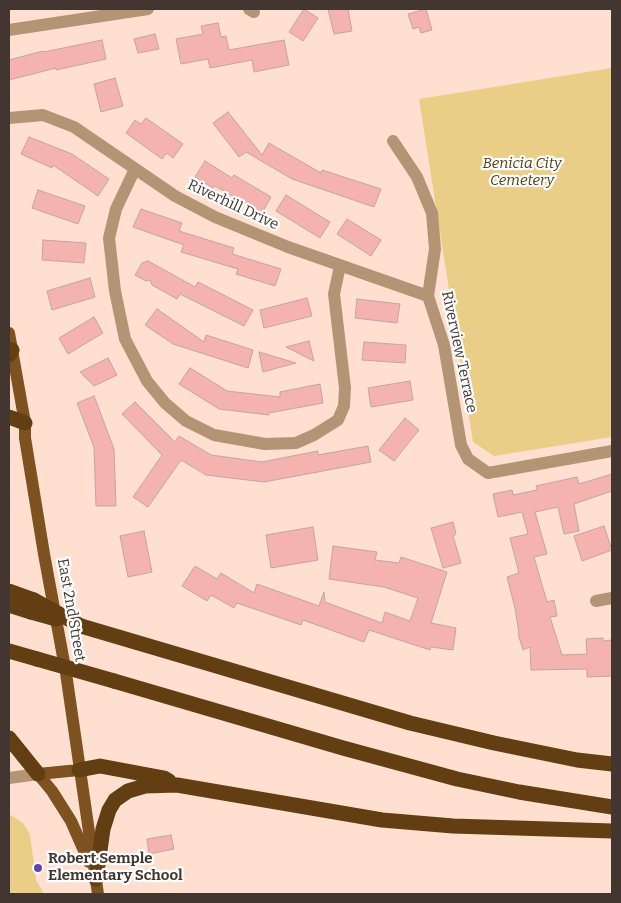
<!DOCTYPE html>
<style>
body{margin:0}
#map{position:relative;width:621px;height:903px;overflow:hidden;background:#ffdfd0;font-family:Bitter,serif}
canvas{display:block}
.frame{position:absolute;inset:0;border:10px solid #433631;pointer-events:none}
</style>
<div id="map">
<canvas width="621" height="903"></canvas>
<div class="frame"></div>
</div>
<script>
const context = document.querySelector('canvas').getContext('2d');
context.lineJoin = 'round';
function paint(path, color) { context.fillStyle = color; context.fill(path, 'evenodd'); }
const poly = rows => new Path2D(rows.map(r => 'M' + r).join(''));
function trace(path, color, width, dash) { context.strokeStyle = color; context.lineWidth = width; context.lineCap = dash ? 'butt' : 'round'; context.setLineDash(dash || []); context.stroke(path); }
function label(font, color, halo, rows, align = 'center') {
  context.font = font + ' Bitter,serif'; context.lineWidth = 4.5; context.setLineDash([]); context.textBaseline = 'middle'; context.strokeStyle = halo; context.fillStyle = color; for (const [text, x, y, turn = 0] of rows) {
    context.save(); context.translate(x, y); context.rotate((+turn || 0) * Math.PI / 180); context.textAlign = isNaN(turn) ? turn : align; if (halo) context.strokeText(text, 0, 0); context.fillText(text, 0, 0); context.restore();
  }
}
const green = poly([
 [612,68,612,437,494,456,473,442,419,99],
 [9,814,23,823,30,834,36,880,44,894,9,894]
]);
const building = poly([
 [304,9,318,18,303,41,289,32,304,9],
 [328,9,348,9,352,31,334,34,328,9],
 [426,9,432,30,421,33,419,27,413,29,408,14,426,9],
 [218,23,221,37,226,36,229,50,284,40,289,65,254,72,252,60,210,68,208,59,181,64,176,39,203,34,201,26,218,23],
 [155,34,159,49,138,53,134,39,155,34],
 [102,40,106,59,56,70,56,68,9,80,9,60,43,51,44,52,102,40],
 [115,78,123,106,101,112,94,84,115,78],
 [228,112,262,155,269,143,321,173,322,170,381,189,374,207,292,179,246,152,239,157,213,123,228,112],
 [146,118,183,144,173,158,167,153,162,159,126,133,135,120,141,124,146,118],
 [29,137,72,154,109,179,98,196,53,165,52,168,21,154,29,137],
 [205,161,232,178,234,175,271,197,262,213,215,186,213,188,195,177,205,161],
 [38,190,85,206,78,224,32,208,38,190],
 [286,195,330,222,320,238,276,211,286,195],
 [141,209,182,223,179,231,234,248,232,254,281,269,275,286,236,274,238,269,181,252,184,245,133,227,141,209],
 [347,219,381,240,371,256,337,234,347,219],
 [43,240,86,243,84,263,42,260,43,240],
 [148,261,195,287,198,282,253,310,244,326,180,294,177,299,152,285,150,280,146,281,135,275,142,263,148,261],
 [90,278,95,297,52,310,47,291,90,278],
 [307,298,312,316,264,328,260,310,307,298],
 [357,299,400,304,397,323,355,318,357,299],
 [157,309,204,342,206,335,253,350,248,368,173,344,145,325,157,309],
 [94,317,103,333,68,354,59,338,94,317],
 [309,341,314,361,286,347,309,341],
 [364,342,406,345,405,363,362,360,364,342],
 [259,352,296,363,263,372,259,352],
 [108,358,117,375,94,386,80,372,108,358],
 [190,368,227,391,280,397,280,392,320,384,323,403,269,413,269,415,219,409,179,384,190,368],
 [410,381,413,400,371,407,368,388,410,381],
 [94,396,114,449,116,506,96,506,94,447,77,403,94,396],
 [135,402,175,442,179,436,211,455,262,462,318,451,318,455,368,446,371,462,264,482,206,475,181,460,148,507,133,497,162,455,122,414,135,402],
 [405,418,419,430,394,461,379,450,405,418],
 [612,474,612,491,574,504,579,531,564,534,558,507,535,512,547,554,534,557,547,602,554,600,557,616,550,617,562,655,587,654,586,639,603,638,603,641,612,640,612,676,587,677,587,669,531,670,530,647,523,650,518,634,519,633,515,608,507,577,519,573,510,538,528,534,522,512,498,517,493,494,512,490,513,495,537,490,536,486,577,477,579,484,612,474],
 [453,522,456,534,453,536,461,563,443,568,431,528,453,522],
 [604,526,612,550,582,561,574,536,604,526],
 [313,527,318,560,271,568,266,535,313,527],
 [144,531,152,572,128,577,120,536,144,531],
 [333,546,377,552,375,560,399,563,401,557,447,572,431,623,456,628,453,650,431,647,430,650,369,630,364,642,303,620,301,625,237,603,234,608,211,595,207,601,182,586,195,566,217,579,221,573,254,593,257,584,319,606,324,592,325,602,382,623,385,612,410,621,418,598,384,587,329,579,333,546],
 [171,835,174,849,149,854,147,839,171,835]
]);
const minor = poly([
 [249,9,254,12],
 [9,30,148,9],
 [9,118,43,115,74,127,175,196,215,217,288,247,428,296],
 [393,141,417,177,432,213,435,249,428,296,444,345,461,445,468,459,488,473,612,451],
 [135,169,116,209,109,238,115,291,125,339,147,381,165,403,186,421,214,435,265,444,296,443,314,435,338,420,344,406,345,388,334,294,340,266],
 [596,601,612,598],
 [9,778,38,774]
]);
const major = poly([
 [9,333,25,423,25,438,44,554,66,673,98,894],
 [38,774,52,791,71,821,89,862],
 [38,774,79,770]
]);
const highway = poly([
 [9,355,12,350],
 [9,417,25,423],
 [9,591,34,600],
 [9,605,31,612],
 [81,626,410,723,494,743,577,760,612,764],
 [9,651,37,659],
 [114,681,343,748,457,779,519,792,612,807],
 [9,738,38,774],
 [79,770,100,766,164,778,169,781],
 [96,879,103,829,109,810,115,800,128,791,145,786,177,785,382,820,453,826,612,831]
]);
const highwayBridge = poly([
 [34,600,81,626],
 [31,612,56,619],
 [37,659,114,681]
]);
const markers = [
 [38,868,5,"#6b3eb6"]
];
const parkNames = [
 ["Benicia City",522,164],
 ["Cemetery",522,181]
];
const streetNames = [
 ["Riverhill Drive",233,205,25],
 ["Riverview Terrace",459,352,78],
 ["East 2nd Street",71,610,80]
];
const poiNames = [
 ["Robert Semple",48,859],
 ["Elementary School",48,876]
];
paint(green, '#eace87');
paint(building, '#f4b3af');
trace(building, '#c6a3a0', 1);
trace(minor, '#b39475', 12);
trace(major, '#7d5220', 12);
trace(highway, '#623e12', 15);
trace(highwayBridge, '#623e12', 15);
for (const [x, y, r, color] of markers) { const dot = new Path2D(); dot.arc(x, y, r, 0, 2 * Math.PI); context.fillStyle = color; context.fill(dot); trace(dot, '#fff', 2); }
label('italic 15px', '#524218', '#fff', parkNames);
label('15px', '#433631', '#fff', streetNames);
label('bold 15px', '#433631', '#fff', poiNames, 'left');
</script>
